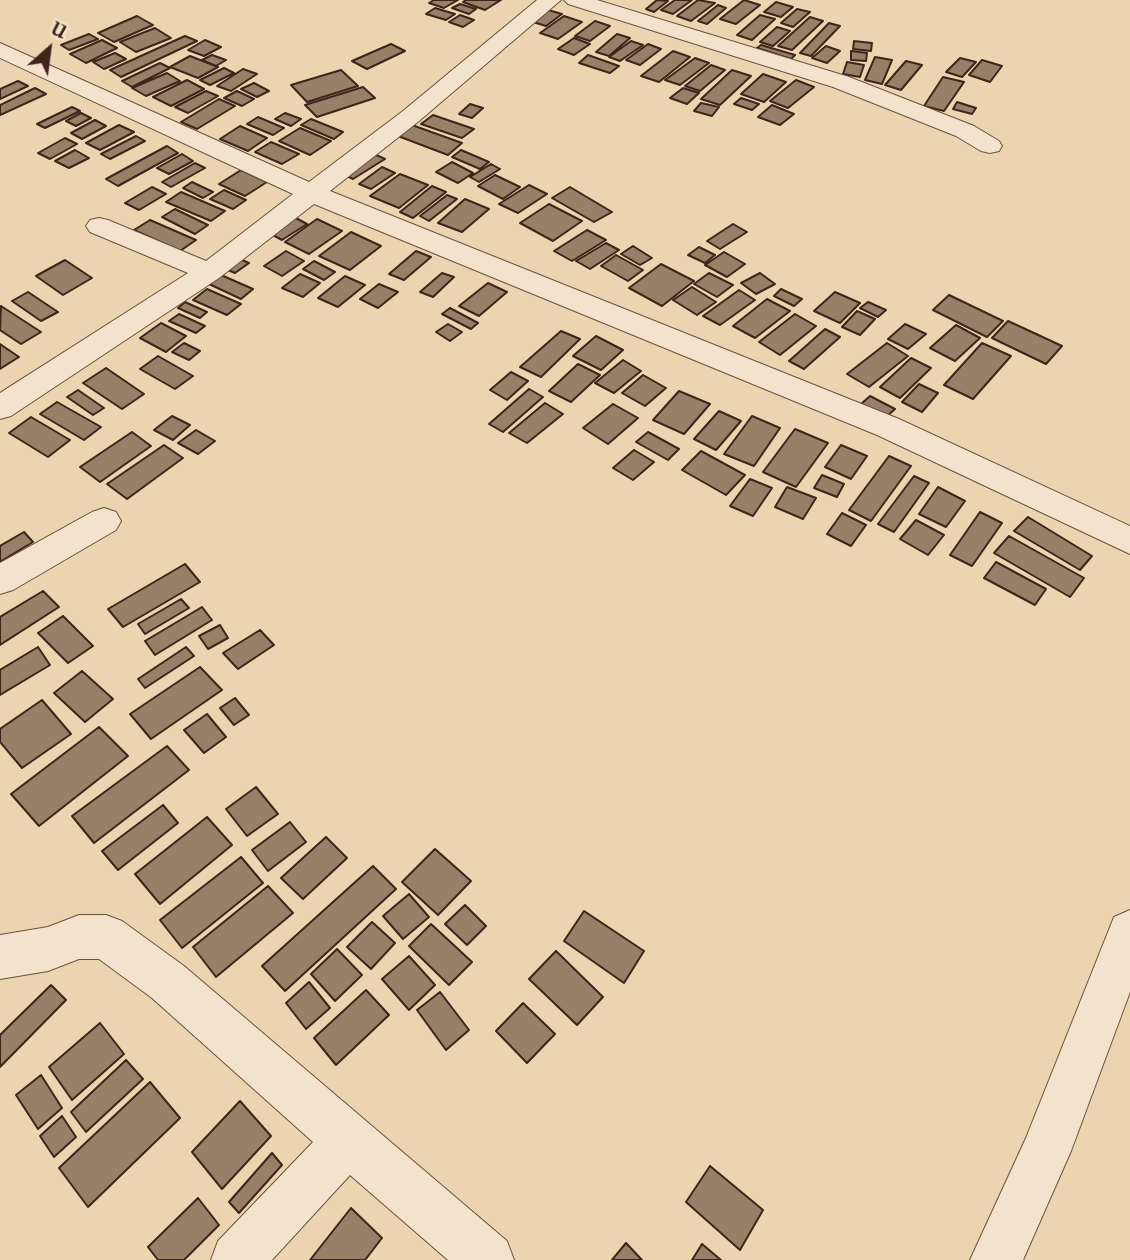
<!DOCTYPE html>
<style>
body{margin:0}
#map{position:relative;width:1130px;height:1260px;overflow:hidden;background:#ecd4b0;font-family:"IM FELL French Canon",serif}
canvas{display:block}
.north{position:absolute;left:14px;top:14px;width:70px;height:70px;-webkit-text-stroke:5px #f3e3cc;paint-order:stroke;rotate:28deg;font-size:19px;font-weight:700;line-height:28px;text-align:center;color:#3e251a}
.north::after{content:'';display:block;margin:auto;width:24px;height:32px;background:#3e251a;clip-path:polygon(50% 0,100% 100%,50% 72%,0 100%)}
</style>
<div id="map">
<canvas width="1130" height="1260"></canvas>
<div class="north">U</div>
</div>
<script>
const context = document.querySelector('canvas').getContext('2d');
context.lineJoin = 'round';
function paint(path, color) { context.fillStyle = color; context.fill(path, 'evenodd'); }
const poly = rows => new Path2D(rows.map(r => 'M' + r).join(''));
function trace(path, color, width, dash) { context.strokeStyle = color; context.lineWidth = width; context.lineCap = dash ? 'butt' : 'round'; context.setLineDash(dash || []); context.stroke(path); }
const building = poly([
 [434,0,458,0,444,8,429,3,434,0],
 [466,0,501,0,485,10,463,2,466,0],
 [657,0,668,1,654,12,646,9,657,0],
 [675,0,692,0,673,14,661,10,675,0],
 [698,0,715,3,691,21,677,16,698,0],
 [744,0,760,5,736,24,720,19,744,0],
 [776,2,793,7,781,17,764,12,776,2],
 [460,4,476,9,469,14,452,8,460,4],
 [718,5,726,8,707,24,698,21,718,5],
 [435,8,455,14,446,20,426,14,435,8],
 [797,9,810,12,793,27,781,23,797,9],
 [548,10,562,14,546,26,533,22,548,10],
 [460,15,474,20,463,27,449,22,460,15],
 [760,15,775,19,752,40,737,35,760,15],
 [137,16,153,25,114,42,98,33,137,16],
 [564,16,582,22,558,39,540,33,564,16],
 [810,17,823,21,792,50,778,46,810,17],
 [595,21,610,26,590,41,575,36,595,21],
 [829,23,840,26,811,56,800,53,829,23],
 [777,27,790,31,773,46,760,42,777,27],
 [155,28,171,38,136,52,120,42,155,28],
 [89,34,98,39,69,50,61,45,89,34],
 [617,34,630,38,609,56,596,52,617,34],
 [185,36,197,41,121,77,110,70,185,36],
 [574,38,590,44,574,55,558,49,574,38],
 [102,40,117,48,86,63,70,54,102,40],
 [205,40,221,47,204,56,188,50,205,40],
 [631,41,643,45,620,61,609,57,631,41],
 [854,41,872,43,871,51,853,49,854,41],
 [391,44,405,51,367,69,352,61,391,44],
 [648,44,661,49,640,65,626,60,648,44],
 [761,45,795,55,791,59,757,48,761,45],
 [826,46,840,51,827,63,812,58,826,46],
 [673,51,690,57,659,82,641,76,673,51],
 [851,51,867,53,866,61,851,60,851,51],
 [115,53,126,59,104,69,93,62,115,53],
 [212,55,226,60,216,66,202,60,212,55],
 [588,55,619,66,610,73,579,63,588,55],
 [190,56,218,67,198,78,170,67,190,56],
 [875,57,892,60,882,84,865,80,875,57],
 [695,58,709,63,680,85,665,80,695,58],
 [960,58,976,62,962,77,946,72,960,58],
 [982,60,1002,66,990,82,969,75,982,60],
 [906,61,922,65,901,90,885,85,906,61],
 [847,62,864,65,860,77,843,74,847,62],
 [160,63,170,68,132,87,122,81,160,63],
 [711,65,725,70,700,91,685,86,711,65],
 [224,68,234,73,210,85,200,80,224,68],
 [243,69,257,74,231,91,217,86,243,69],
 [341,70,358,86,307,102,291,85,341,70],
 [732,70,751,76,720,105,701,99,732,70],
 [167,73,180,81,146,96,132,88,167,73],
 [763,74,786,82,764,102,741,94,763,74],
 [943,77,964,82,944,111,924,106,943,77],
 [187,80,204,89,171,106,153,97,187,80],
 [796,80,814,87,788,108,770,101,796,80],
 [18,81,28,86,0,99,0,89,18,81],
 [254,83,269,91,257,97,241,89,254,83],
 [363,87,375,98,317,117,305,105,363,87],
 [35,88,46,94,0,115,0,105,35,88],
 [683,88,699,93,687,104,670,98,683,88],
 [206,91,218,96,188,113,175,107,206,91],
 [237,91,254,99,242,106,224,98,237,91],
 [741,98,759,104,752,110,734,104,741,98],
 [219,99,235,106,197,129,181,122,219,99],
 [957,102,976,108,972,114,953,109,957,102],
 [701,103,719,107,712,116,694,111,701,103],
 [470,104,483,108,472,118,459,114,470,104],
 [772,105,794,114,780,125,758,117,772,105],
 [72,107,80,111,45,128,37,124,72,107],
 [81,113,91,118,76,126,66,121,81,113],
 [285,113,301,119,291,126,275,119,285,113],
 [433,115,474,129,462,138,421,124,433,115],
 [258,117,284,128,273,135,247,124,258,117],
 [311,119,343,132,334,139,301,125,311,119],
 [95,120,106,126,82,139,71,133,95,120],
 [119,125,134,132,100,150,86,143,119,125],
 [412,125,462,143,448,155,398,136,412,125],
 [240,126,267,138,248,151,220,139,240,126],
 [300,128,331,141,310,155,279,141,300,128],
 [136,136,145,141,110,159,101,154,136,136],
 [65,138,77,144,50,159,38,153,65,138],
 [271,142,299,154,282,164,255,152,271,142],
 [167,146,178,153,118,186,106,179,167,146],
 [75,150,89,158,69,168,55,161,75,150],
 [461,150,489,162,480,169,452,157,461,150],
 [182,154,193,161,169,174,157,168,182,154],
 [374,154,385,159,353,179,341,173,374,154],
 [452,162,473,173,458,183,436,172,452,162],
 [195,163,205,168,171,187,162,182,195,163],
 [491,164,500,169,479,182,470,177,491,164],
 [382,167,395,173,371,189,359,184,382,167],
 [241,170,267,182,245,196,219,184,241,170],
 [400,174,428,185,399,208,370,196,400,174],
 [495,175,520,187,503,199,478,186,495,175],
 [192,182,213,192,203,198,183,188,192,182],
 [529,185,547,194,518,213,499,204,529,185],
 [432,186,446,192,413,218,400,212,432,186],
 [152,187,166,194,139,210,125,203,152,187],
 [570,187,612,212,594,222,552,198,570,187],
 [224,190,246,200,233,209,210,199,224,190],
 [181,192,225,211,211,221,166,202,181,192],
 [447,195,457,199,429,221,420,216,447,195],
 [465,199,489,209,462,232,438,223,465,199],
 [549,204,582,221,553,241,520,223,549,204],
 [175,209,208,225,195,234,162,217,175,209],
 [294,217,307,224,282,240,269,233,294,217],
 [317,219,342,231,309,254,285,242,317,219],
 [150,220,196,240,180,251,134,230,150,220],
 [733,224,747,232,720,249,707,241,733,224],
 [587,230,606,240,572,261,554,251,587,230],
 [351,232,381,246,350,270,319,256,351,232],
 [606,243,619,250,590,269,576,261,606,243],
 [633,246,652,258,640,265,621,254,633,246],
 [699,247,715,255,705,263,688,255,699,247],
 [286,251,304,261,282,276,264,266,286,251],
 [416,251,431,257,404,280,389,274,416,251],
 [724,252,745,264,727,277,705,265,724,252],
 [616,255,643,270,628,281,601,266,616,255],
 [235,257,249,263,235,273,221,267,235,257],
 [65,260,92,278,63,295,36,276,65,260],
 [314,261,335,272,324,280,303,269,314,261],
 [661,264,694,281,662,306,629,288,661,264],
 [442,273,454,277,433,297,420,292,442,273],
 [709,273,733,285,717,297,694,284,709,273],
 [760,273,775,284,756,294,741,283,760,273],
 [300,274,320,283,303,297,282,288,300,274],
 [221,275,253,289,241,299,209,284,221,275],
 [345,276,365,285,338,307,318,298,345,276],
 [488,283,507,292,479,316,459,306,488,283],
 [379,284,398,292,378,308,360,299,379,284],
 [692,287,716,302,697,315,673,300,692,287],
 [207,289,241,304,227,315,193,300,207,289],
 [781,289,802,299,794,306,774,296,781,289],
 [739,290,755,300,720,325,703,316,739,290],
 [28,292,58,312,41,321,12,301,28,292],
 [835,292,860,303,840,323,814,311,835,292],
 [949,295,1003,321,987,337,933,310,949,295],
 [767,299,790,311,755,338,733,326,767,299],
 [185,302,207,312,200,318,178,308,185,302],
 [868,302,886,310,878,317,860,308,868,302],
 [1,306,41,332,21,344,0,330,1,306],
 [450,308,478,323,471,329,442,314,450,308],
 [857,311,875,319,860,335,842,327,857,311],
 [179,314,205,326,196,333,169,321,179,314],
 [795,314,816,326,780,355,759,342,795,314],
 [1008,321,1062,346,1046,364,992,338,1008,321],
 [161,323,186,336,166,352,140,338,161,323],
 [448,324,462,332,450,341,436,332,448,324],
 [905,324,926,334,908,349,888,339,905,324],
 [956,325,980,338,955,361,930,348,956,325],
 [825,329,840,337,804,369,789,361,825,329],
 [561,331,580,339,541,377,520,367,561,331],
 [596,336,623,350,601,370,573,356,596,336],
 [184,343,200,351,189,360,172,352,184,343],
 [887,343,908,356,869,387,847,374,887,343],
 [982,343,1011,356,973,399,944,385,982,343],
 [0,344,19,357,0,369,0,344],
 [158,356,193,376,175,389,140,369,158,356],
 [911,358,931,368,900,398,880,387,911,358],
 [623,360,641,371,614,393,595,383,623,360],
 [578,364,600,375,571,402,549,391,578,364],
 [106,368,144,394,122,409,83,383,106,368],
 [511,372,528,381,507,400,490,390,511,372],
 [643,375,666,388,645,406,622,393,643,375],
 [919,384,938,393,922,412,902,402,919,384],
 [529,389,543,397,503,432,489,424,529,389],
 [78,390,104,408,93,415,67,397,78,390],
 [679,391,710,404,684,434,653,420,679,391],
 [870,396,895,409,885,418,860,405,870,396],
 [57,402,101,427,84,440,40,414,57,402],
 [545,403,563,414,527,443,509,433,545,403],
 [613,404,638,418,608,444,583,428,613,404],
 [719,411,741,421,716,450,694,439,719,411],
 [172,416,190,425,173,440,154,430,172,416],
 [752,416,780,428,754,466,724,454,752,416],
 [31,417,70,440,48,457,9,433,31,417],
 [795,429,828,443,796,487,763,472,795,429],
 [196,430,215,441,198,454,178,443,196,430],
 [132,432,151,446,100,482,80,467,132,432],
 [648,432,679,449,668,460,636,442,648,432],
 [164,445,183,458,127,499,107,484,164,445],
 [841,445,867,456,851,479,825,467,841,445],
 [634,450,654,462,633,480,613,468,634,450],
 [701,451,745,475,726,495,682,470,701,451],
 [889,456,911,466,871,521,849,510,889,456],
 [822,475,844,484,837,497,814,488,822,475],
 [914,476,929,483,894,532,878,524,914,476],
 [750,479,772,488,753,516,730,506,750,479],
 [787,487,816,498,803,519,775,507,787,487],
 [938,487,965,501,946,527,919,514,938,487],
 [980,512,1002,523,972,566,950,555,980,512],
 [842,513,866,525,851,546,827,534,842,513],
 [1028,517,1092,556,1080,570,1014,531,1028,517],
 [916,520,944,535,928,555,900,539,916,520],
 [24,532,33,542,0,562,0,546,24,532],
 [1009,536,1084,578,1070,597,994,553,1009,536],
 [996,562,1046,589,1035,605,984,578,996,562],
 [185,564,200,582,123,627,108,609,185,564],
 [43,591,59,607,0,645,0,617,43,591],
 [181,599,189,608,145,634,138,624,181,599],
 [202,607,212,620,155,655,145,641,202,607],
 [63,616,93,646,68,663,38,633,63,616],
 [220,625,228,638,208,649,199,636,220,625],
 [260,630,274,645,238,669,223,653,260,630],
 [38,647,50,665,0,695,0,670,38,647],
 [186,647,194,656,145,688,138,679,186,647],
 [200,667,222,690,151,739,130,714,200,667],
 [82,671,113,699,85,722,54,693,82,671],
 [235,698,249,715,234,725,220,708,235,698],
 [42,700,71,734,22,768,0,742,0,729,42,700],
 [207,714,226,737,204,753,184,730,207,714],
 [99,727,128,756,39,826,11,794,99,727],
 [167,746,189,770,94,843,72,816,167,746],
 [256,787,278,814,247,836,226,809,256,787],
 [163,805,178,823,118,870,102,851,163,805],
 [207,817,232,845,160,904,135,874,207,817],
 [290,822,306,842,268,871,252,850,290,822],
 [326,837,347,858,303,899,281,878,326,837],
 [435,849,471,881,438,915,402,882,435,849],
 [241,857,263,883,182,948,160,920,241,857],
 [373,866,396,889,285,991,262,966,373,866],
 [268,886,293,913,216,977,193,947,268,886],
 [409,894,429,917,403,939,383,916,409,894],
 [465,905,486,926,467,945,445,924,465,905],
 [584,911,644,951,624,983,564,941,584,911],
 [372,922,395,943,371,969,347,947,372,922],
 [431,924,472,962,449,985,409,946,431,924],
 [337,949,362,975,335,1001,311,974,337,949],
 [556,951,603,997,577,1025,529,979,556,951],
 [409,956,435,985,409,1010,382,979,409,956],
 [309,982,330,1008,306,1029,286,1003,309,982],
 [51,985,66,1000,0,1067,0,1035,51,985],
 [366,990,389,1015,336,1065,314,1038,366,990],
 [440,992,469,1030,446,1050,417,1010,440,992],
 [523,1003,555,1034,527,1063,496,1031,523,1003],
 [100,1023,124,1054,72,1100,49,1067,100,1023],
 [126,1060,143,1079,86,1132,71,1112,126,1060],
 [41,1075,62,1108,38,1129,16,1095,41,1075],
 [150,1082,180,1118,88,1207,59,1168,150,1082],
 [240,1101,271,1136,222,1189,192,1152,240,1101],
 [62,1116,76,1137,54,1157,40,1136,62,1116],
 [272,1153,282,1165,239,1213,229,1202,272,1153],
 [710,1166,763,1210,740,1250,686,1202,710,1166],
 [198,1198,219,1225,184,1260,158,1260,148,1247,198,1198],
 [351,1208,382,1238,365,1260,310,1260,351,1208],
 [626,1243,642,1260,612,1260,626,1243],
 [702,1244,721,1260,692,1260,702,1244]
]);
const street = poly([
 [537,0,561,0,419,121,330,191,899,419,1130,526,1130,554,877,435,314,204,219,278,11,416,0,419,0,393,188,273,90,232,86,226,90,220,99,218,108,220,206,261,293,194,0,58,0,43,309,182,403,111,537,0],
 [564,0,597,0,849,77,974,126,999,141,1002,146,999,151,990,153,981,151,956,136,833,87,568,4,564,0],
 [104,508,116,512,121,521,116,530,13,590,0,594,0,563,92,512,104,508],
 [1130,910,1130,992,1071,1151,1023,1260,970,1260,1026,1138,1114,917,1130,910],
 [79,915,106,915,122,921,184,966,507,1241,514,1260,448,1260,350,1175,272,1260,211,1260,218,1241,313,1142,152,998,99,959,79,959,48,971,0,979,0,935,48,927,79,915]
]);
paint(building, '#988068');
trace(building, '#3e251a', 2);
trace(street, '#6a5140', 2);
paint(street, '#f3e3cc');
</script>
